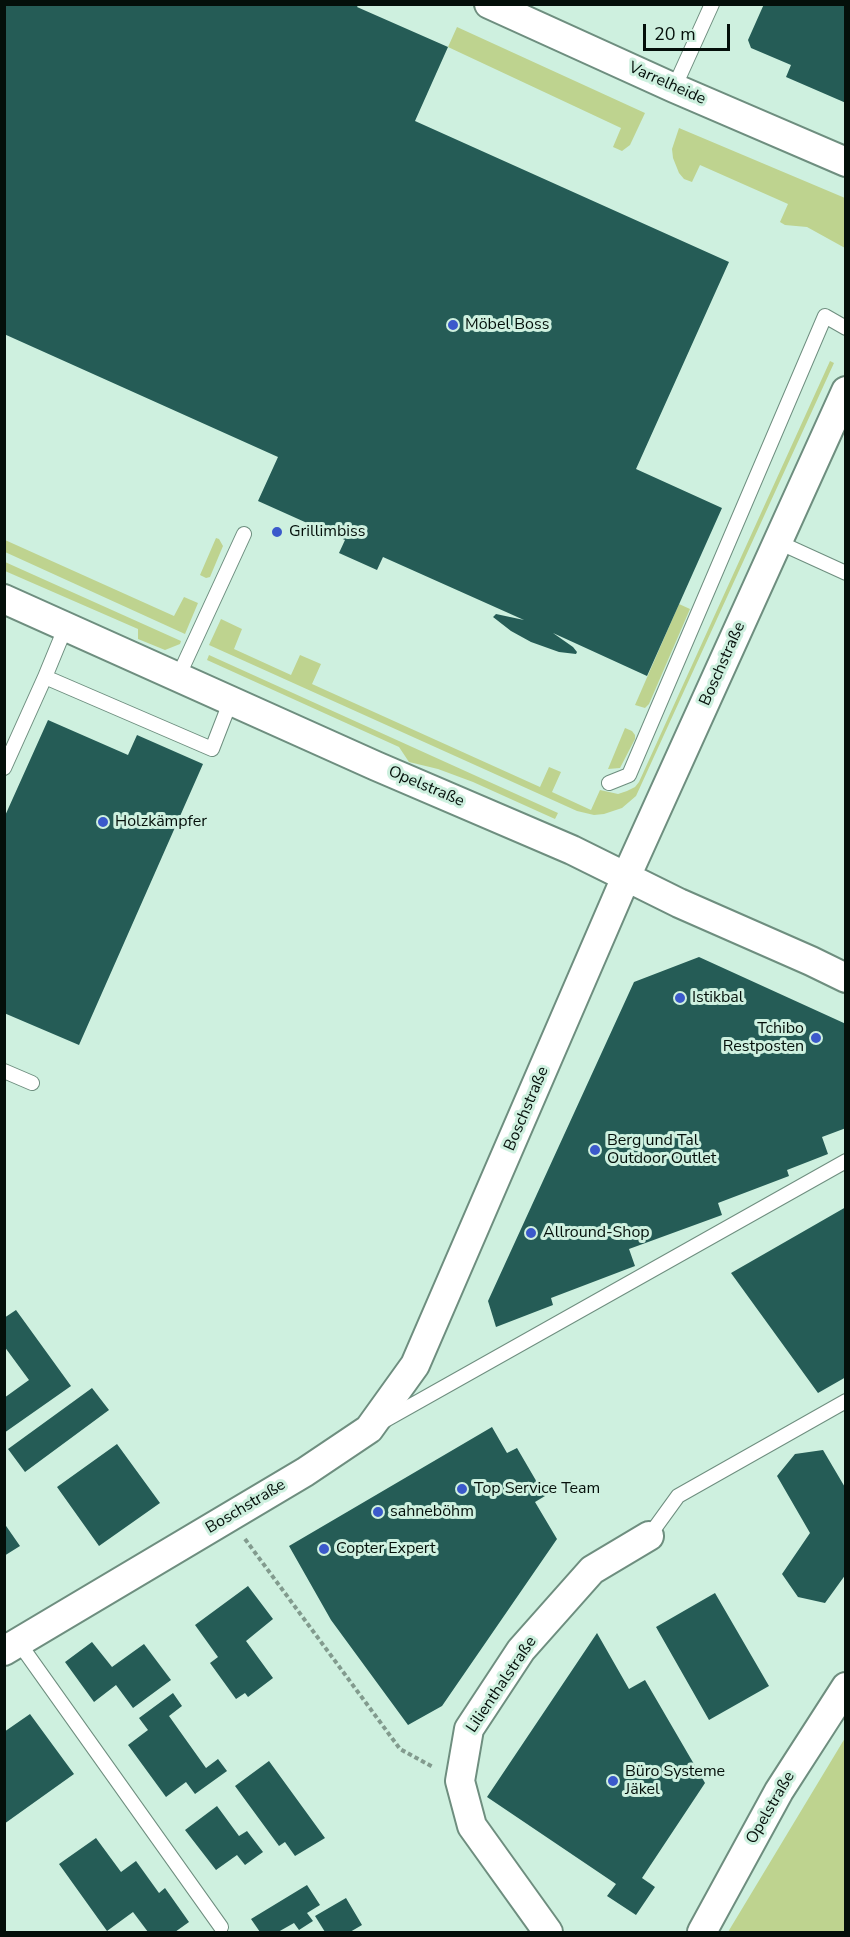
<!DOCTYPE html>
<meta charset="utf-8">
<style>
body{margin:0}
#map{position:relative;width:850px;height:1937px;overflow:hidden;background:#cef0df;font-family:"Nunito Sans",sans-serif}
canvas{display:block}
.frame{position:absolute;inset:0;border:6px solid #040f0a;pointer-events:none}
.scale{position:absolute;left:643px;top:24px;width:87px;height:27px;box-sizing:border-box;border:3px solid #040f0a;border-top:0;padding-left:8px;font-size:18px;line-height:21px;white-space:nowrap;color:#040f0a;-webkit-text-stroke:4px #cef0df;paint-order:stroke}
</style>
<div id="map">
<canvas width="850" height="1937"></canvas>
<div class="frame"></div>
<div class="scale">20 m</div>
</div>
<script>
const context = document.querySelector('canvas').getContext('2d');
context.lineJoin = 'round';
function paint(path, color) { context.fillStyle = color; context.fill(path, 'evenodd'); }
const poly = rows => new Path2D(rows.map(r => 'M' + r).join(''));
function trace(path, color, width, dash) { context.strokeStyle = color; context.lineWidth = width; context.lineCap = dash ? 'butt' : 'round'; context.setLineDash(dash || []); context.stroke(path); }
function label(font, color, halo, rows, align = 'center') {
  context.font = font + ' "Nunito Sans",sans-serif'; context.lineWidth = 6; context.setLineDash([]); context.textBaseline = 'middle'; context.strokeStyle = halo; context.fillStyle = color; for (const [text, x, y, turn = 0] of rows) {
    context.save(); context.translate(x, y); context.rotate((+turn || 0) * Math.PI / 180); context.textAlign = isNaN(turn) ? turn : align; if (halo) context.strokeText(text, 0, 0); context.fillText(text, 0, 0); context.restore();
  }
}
const green = poly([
 [457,27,645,113,630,145,622,151,613,147,621,128,448,47],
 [679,128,845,198,845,248,807,227,785,225,780,222,788,204,700,165,692,182,684,179,679,173,673,158,672,149],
 [830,361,834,363,636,796,622,808,604,814,594,815,577,811,209,645,221,619,242,629,234,649,291,675,300,655,321,664,312,684,540,787,549,767,561,772,552,792,591,810,600,790,618,794,627,791,635,787,639,782],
 [216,538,219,539,223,546,210,577,206,578,200,575],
 [5,540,174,616,184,597,198,603,185,634,5,552],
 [5,562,181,641,180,644,165,650,138,639,138,629,5,571],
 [679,604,690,609,649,704,645,708,635,705],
 [209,655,558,813,555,819,473,782,438,769,409,762,399,747,207,660],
 [625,728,632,731,635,735,635,739,620,768,608,769],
 [845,1738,845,1932,728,1932]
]);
const building = poly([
 [4,4,359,4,357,7,448,47,415,121,729,262,636,469,722,508,647,676,553,633,573,647,577,652,576,654,559,652,531,642,511,631,493,617,496,614,524,620,383,557,377,570,339,553,345,540,258,501,278,457,4,334],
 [764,4,846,4,846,103,786,77,791,65,751,48,748,40],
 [48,720,128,755,137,735,203,764,79,1045,4,1013,4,818],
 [699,957,846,1024,846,1128,822,1137,828,1154,787,1170,789,1176,718,1203,722,1215,629,1249,635,1266,551,1298,553,1305,496,1327,488,1301,634,982],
 [846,1207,846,1377,818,1393,731,1273],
 [16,1310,71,1386,4,1433,4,1398,29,1380,4,1346,4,1318],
 [92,1388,109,1410,25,1472,8,1449],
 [492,1427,507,1453,517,1448,545,1496,535,1502,557,1539,442,1706,408,1725,331,1620,289,1546],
 [117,1444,160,1503,99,1546,57,1487],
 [823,1450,846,1489,846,1574,825,1603,798,1597,782,1574,810,1533,777,1476,795,1454],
 [4,1523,20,1546,4,1556],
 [248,1586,273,1619,246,1641,273,1678,248,1697,245,1693,236,1699,210,1663,218,1657,195,1625],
 [715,1593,769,1686,709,1720,656,1627],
 [597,1633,629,1689,645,1680,705,1783,642,1878,655,1887,636,1915,607,1896,616,1884,487,1797],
 [92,1642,112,1667,144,1644,171,1680,133,1708,116,1685,94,1702,65,1662],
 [173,1693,182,1706,169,1716,206,1768,218,1759,227,1771,195,1794,186,1782,166,1797,128,1745,148,1730,139,1718],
 [30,1714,74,1774,4,1824,4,1732],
 [269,1761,325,1838,295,1856,285,1842,279,1846,235,1786],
 [217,1806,239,1836,247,1831,263,1852,245,1865,237,1855,216,1870,185,1830],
 [96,1838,121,1872,136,1861,159,1893,165,1888,189,1922,175,1932,148,1932,133,1912,107,1931,59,1864],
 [307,1885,320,1905,307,1913,313,1921,299,1930,294,1923,278,1932,260,1932,251,1919],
 [346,1898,362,1925,350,1932,325,1932,315,1916]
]);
const path = poly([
 [245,1539,400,1749,433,1767]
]);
const service = poly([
 [674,88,712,4],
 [778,542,846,573],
 [66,626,45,677,212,749,231,700],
 [178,677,244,534],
 [4,768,45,677],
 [609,783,629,775,825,316,846,328],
 [4,1071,32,1083],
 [382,1422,846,1161],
 [649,1536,678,1496,846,1401],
 [19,1643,221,1927]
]);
const minor = poly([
 [489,4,674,88,846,162],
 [4,599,376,766,572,850,679,903,811,961,846,978],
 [4,1651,305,1472,369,1429,415,1365,626,877,846,391],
 [548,1932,472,1826,460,1781,469,1729,521,1650,592,1570,649,1536],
 [702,1932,779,1791,846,1687]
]);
const markers = [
 [453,325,6,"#3b59cb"],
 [277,532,6,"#3b59cb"],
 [103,822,6,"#3b59cb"],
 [680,998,6,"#3b59cb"],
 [816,1038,6,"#3b59cb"],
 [595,1150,6,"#3b59cb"],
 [531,1233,6,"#3b59cb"],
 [462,1489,6,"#3b59cb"],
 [378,1512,6,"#3b59cb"],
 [324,1549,6,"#3b59cb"],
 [613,1781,6,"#3b59cb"]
];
const streetNames = [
 ["Varrelheide",667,84,24],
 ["Boschstraße",723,664,-66],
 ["Opelstraße",426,787,23],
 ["Boschstraße",527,1109,-67],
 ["Boschstraße",246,1507,-31],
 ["Lilienthalstraße",502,1685,-56],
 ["Opelstraße",771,1808,-60]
];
const poiNames = [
 ["Möbel Boss",465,325],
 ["Grillimbiss",289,532],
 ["Holzkämpfer",115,822],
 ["Istikbal",692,998],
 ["Tchibo",804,1029,"right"],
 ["Restposten",804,1047,"right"],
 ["Berg und Tal",607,1141],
 ["Outdoor Outlet",607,1159],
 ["Allround-Shop",543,1233],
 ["Top Service Team",474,1489],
 ["sahneböhm",390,1512],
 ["Copter Expert",336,1549],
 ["Büro Systeme",625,1772],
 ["Jäkel",625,1790]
];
paint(green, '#bed38f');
paint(building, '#255c56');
trace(service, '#6e8e7f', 16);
trace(minor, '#6e8e7f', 32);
trace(path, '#829b8e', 4, [4.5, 3]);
trace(service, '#fff', 14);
trace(minor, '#fff', 28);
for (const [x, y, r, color] of markers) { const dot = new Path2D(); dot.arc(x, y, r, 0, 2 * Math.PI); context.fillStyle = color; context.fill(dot); trace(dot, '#cef0df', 2); }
label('16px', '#040f0a', '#cef0df', streetNames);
label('16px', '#040f0a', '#cef0df', poiNames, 'left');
</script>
